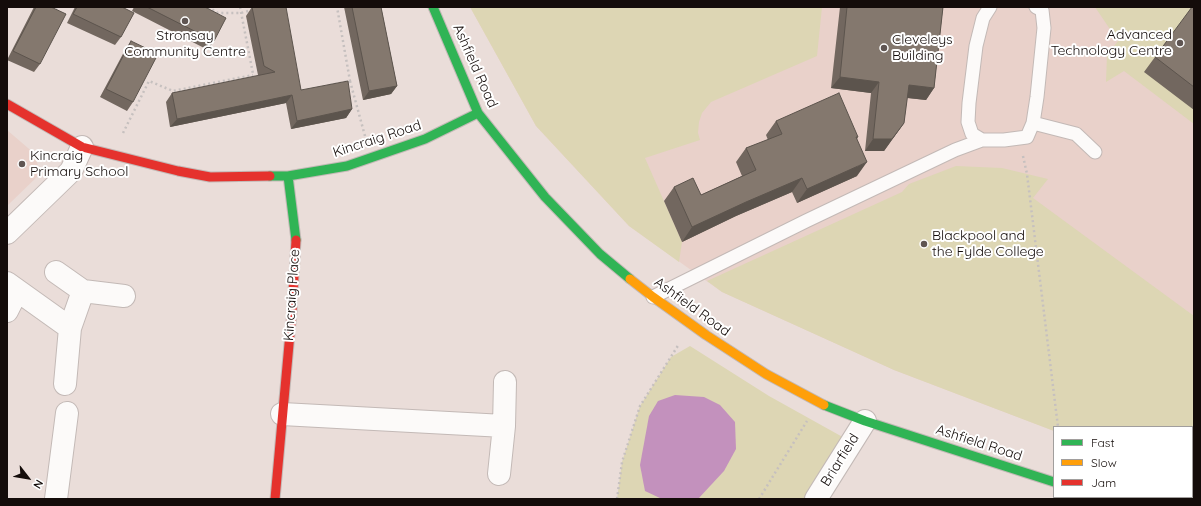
<!DOCTYPE html>
<style>
body{margin:0}
#map{position:relative;width:1201px;height:506px;overflow:hidden;background:#eaddd9;font-family:Quicksand,sans-serif}
canvas{display:block}
.frame{position:absolute;inset:0;border:8px solid #140c0a;pointer-events:none}
.legend{position:absolute;left:1053px;top:426px;width:140px;height:72px;box-sizing:border-box;background:#fff;border:1px solid #a19e9d;margin:0;padding:5px 7px;list-style:none;font-size:12px;color:#140c0a}
.legend li{display:flex;align-items:center;gap:8px;height:20px}
.legend b{width:20px;border:1px solid #a19e9d}
.north{position:absolute;left:8px;top:458px;width:40px;height:40px;-webkit-text-stroke:3px #fff;paint-order:stroke;rotate:121deg;font-size:11px;font-weight:700;line-height:16px;text-align:center;color:#140c0a}
.north::after{content:'';display:block;margin:auto;width:14px;height:18px;background:#140c0a;clip-path:polygon(50% 0,100% 100%,50% 72%,0 100%)}
</style>
<div id="map">
<canvas width="1201" height="506"></canvas>
<div class="frame"></div>
<ul class="legend">
<li><b style="height:5px;background:#30b455"></b>Fast</li>
<li><b style="height:5px;background:#ff9f0a"></b>Slow</li>
<li><b style="height:5px;background:#e5322d"></b>Jam</li>
</ul>
<div class="north">N</div>
</div>
<script>
const context = document.querySelector('canvas').getContext('2d');
context.lineJoin = 'round';
function paint(path, color) { context.fillStyle = color; context.fill(path, 'evenodd'); }
const poly = rows => new Path2D(rows.map(r => 'M' + r).join(''));
function trace(path, color, width, dash) { context.strokeStyle = color; context.lineWidth = width; context.lineCap = dash ? 'butt' : 'round'; context.setLineDash(dash || []); context.stroke(path); }
function label(font, color, halo, rows, align = 'center') {
  context.font = font + ' Quicksand,sans-serif'; context.lineWidth = 4; context.setLineDash([]); context.textBaseline = 'middle'; context.strokeStyle = halo; context.fillStyle = color; for (const [text, x, y, turn = 0] of rows) {
    context.save(); context.translate(x, y); context.rotate((+turn || 0) * Math.PI / 180); context.textAlign = isNaN(turn) ? turn : align; if (halo) context.strokeText(text, 0, 0); context.fillText(text, 0, 0); context.restore();
  }
}
const built = poly([
 [470,7,1194,7,1194,478,1192,477,1192,427,1054,427,1054,431,894,370,722,292,629,226,536,126],
 [7,130,35,154,40,174,7,206]
]);
const green = poly([
 [470,7,822,7,817,56,711,102,702,113,699,122,698,133,700,140,645,158,682,242,679,262,629,226,536,126],
 [1095,7,1194,7,1194,124,1124,71,1106,82,1107,55,1118,41],
 [956,166,1002,168,1048,179,1033,198,1194,316,1194,478,1192,477,1192,427,1054,427,1054,431,894,370,722,292,707,281,902,192,909,184],
 [690,346,769,396,848,440,809,499,617,499,622,462,640,406,671,357]
]);
const water = poly([
 [675,395,704,397,720,405,735,422,736,449,724,471,698,499,662,499,645,491,640,465,649,416,658,401]
]);
const path = poly([
 [51,7,57,10,58,7],
 [208,7,218,13,241,13,252,10],
 [240,7,254,79],
 [350,81,365,136],
 [330,85,350,81,337,7],
 [123,133,149,81,173,91,253,75],
 [1023,156,1027,174,1058,427],
 [617,499,622,462,640,406,679,344],
 [759,499,807,421]
]);
const lane = poly([
 [1033,123,1076,134,1095,152],
 [982,140,972,134,968,122,969,103,976,46,983,18,990,7],
 [653,297,806,221,955,150,982,140,1004,140,1027,137,1033,123,1037,97,1044,28,1042,10,1036,7]
]);
const street = poly([
 [7,233,71,171,82,147],
 [56,272,83,291],
 [7,283,70,328],
 [7,311,17,291],
 [65,384,70,328,83,291,124,296],
 [282,414,504,426],
 [499,474,504,426,505,382],
 [56,499,67,413],
 [816,499,865,421]
]);
const fast = poly([
 [433,7,478,113,545,197,600,254,630,279],
 [270,176,288,176,347,166,425,139,478,113],
 [288,176,296,240],
 [824,405,865,421,1054,482],
 [1102,497,1108,499]
]);
const slow = poly([
 [630,279,653,297,706,335,766,374,824,405]
]);
const jam = poly([
 [7,104,82,147,178,171,210,177,270,176],
 [275,499,292,311,296,240]
]);
const wall = poly([
 [34,7,51,7,40,64,34,72,7,60],
 [75,7,122,7,121,37,115,45,67,23],
 [134,7,205,7,214,41,208,50,132,11],
 [252,7,301,90,352,109,346,118,291,129,286,103,170,127,166,102,172,93,259,76,258,75,246,16],
 [344,7,381,7,397,86,391,94,363,100],
 [840,7,943,7,934,88,926,100,907,98,904,123,884,151,865,151,871,93,831,88],
 [1194,7,1194,110,1144,72,1155,57],
 [131,41,133,102,127,111,100,97,125,50],
 [776,121,858,137,857,139,857,176,797,203,792,192,736,216,682,242,664,201,674,187,701,195,742,176,736,162,746,148,768,140,766,135]
]);
const shadedWall = poly([
 [840,77,879,82,871,93,831,88],
 [909,85,934,88,926,100,900,97],
 [397,86,391,94,363,100,369,91],
 [292,95,286,103,170,127,177,119],
 [352,109,346,118,291,129,297,121],
 [904,123,884,151,865,151,873,139],
 [867,162,857,176,797,203,807,189],
 [802,178,792,192,736,216,682,242,692,227,746,202]
]);
const building = poly([
 [36,7,51,7,66,14,40,64,13,51,36,7],
 [77,7,122,7,134,13,121,37,73,14,77,7],
 [147,7,205,7,226,18,214,41,147,7],
 [252,7,286,7,301,90,348,81,352,109,297,121,292,95,177,119,172,93,275,72,264,66,252,7],
 [352,7,381,7,397,86,369,91,352,7],
 [847,7,943,7,934,88,909,85,904,123,892,139,873,139,879,82,840,77,847,7],
 [1192,7,1194,7,1194,87,1155,57,1192,7],
 [131,41,158,54,133,102,106,89,131,41],
 [839,93,858,137,856,137,867,162,807,189,802,178,746,202,692,227,674,187,693,178,701,195,756,170,746,148,782,134,776,121,839,93]
]);
const markers = [
 [185,21,4,"#5f5552"],
 [1180,43,4,"#5f5552"],
 [884,48,4,"#5f5552"],
 [22,164,4,"#5f5552"],
 [924,244,4,"#5f5552"]
];
const poiNames = [
 ["Advanced",1172,35,"right"],
 ["Technology Centre",1172,51,"right"],
 ["Stronsay",185,36,"center"],
 ["Community Centre",185,52,"center"],
 ["Cleveleys",892,40],
 ["Building",892,56],
 ["Kincraig",30,156],
 ["Primary School",30,172],
 ["Blackpool and",932,236],
 ["the Fylde College",932,252]
];
const streetNames = [
 ["Ashfield Road",475,66,66],
 ["Kincraig Road",377,139,-18],
 ["Kincraig Place",292,295,-86],
 ["Ashfield Road",692,307,36],
 ["Ashfield Road",979,443,18],
 ["Briarfield",840,460,-58]
];
paint(built, '#e9d1ca');
paint(green, '#ddd6b4');
paint(water, '#c391bd');
trace(lane, '#c3b9b6', 15);
trace(street, '#c3b9b6', 24);
trace(fast, '#c3b9b6', 11);
trace(slow, '#c3b9b6', 11);
trace(jam, '#c3b9b6', 11);
trace(path, '#c6c0bf', 2.5, [2, 3]);
trace(lane, '#fcfaf9', 13);
trace(street, '#fcfaf9', 22);
trace(fast, '#30b455', 9);
trace(slow, '#ff9f0a', 9);
trace(jam, '#e5322d', 9);
paint(wall, '#72675f');
paint(shadedWall, '#5c544d');
paint(building, '#84786e');
trace(building, '#5c544d', 1);
for (const [x, y, r, color] of markers) { const dot = new Path2D(); dot.arc(x, y, r, 0, 2 * Math.PI); context.fillStyle = color; context.fill(dot); trace(dot, '#fff', 1.5); }
label('14px', '#140c0a', '#fff', poiNames, 'left');
label('14px', '#140c0a', '#fff', streetNames);
</script>
